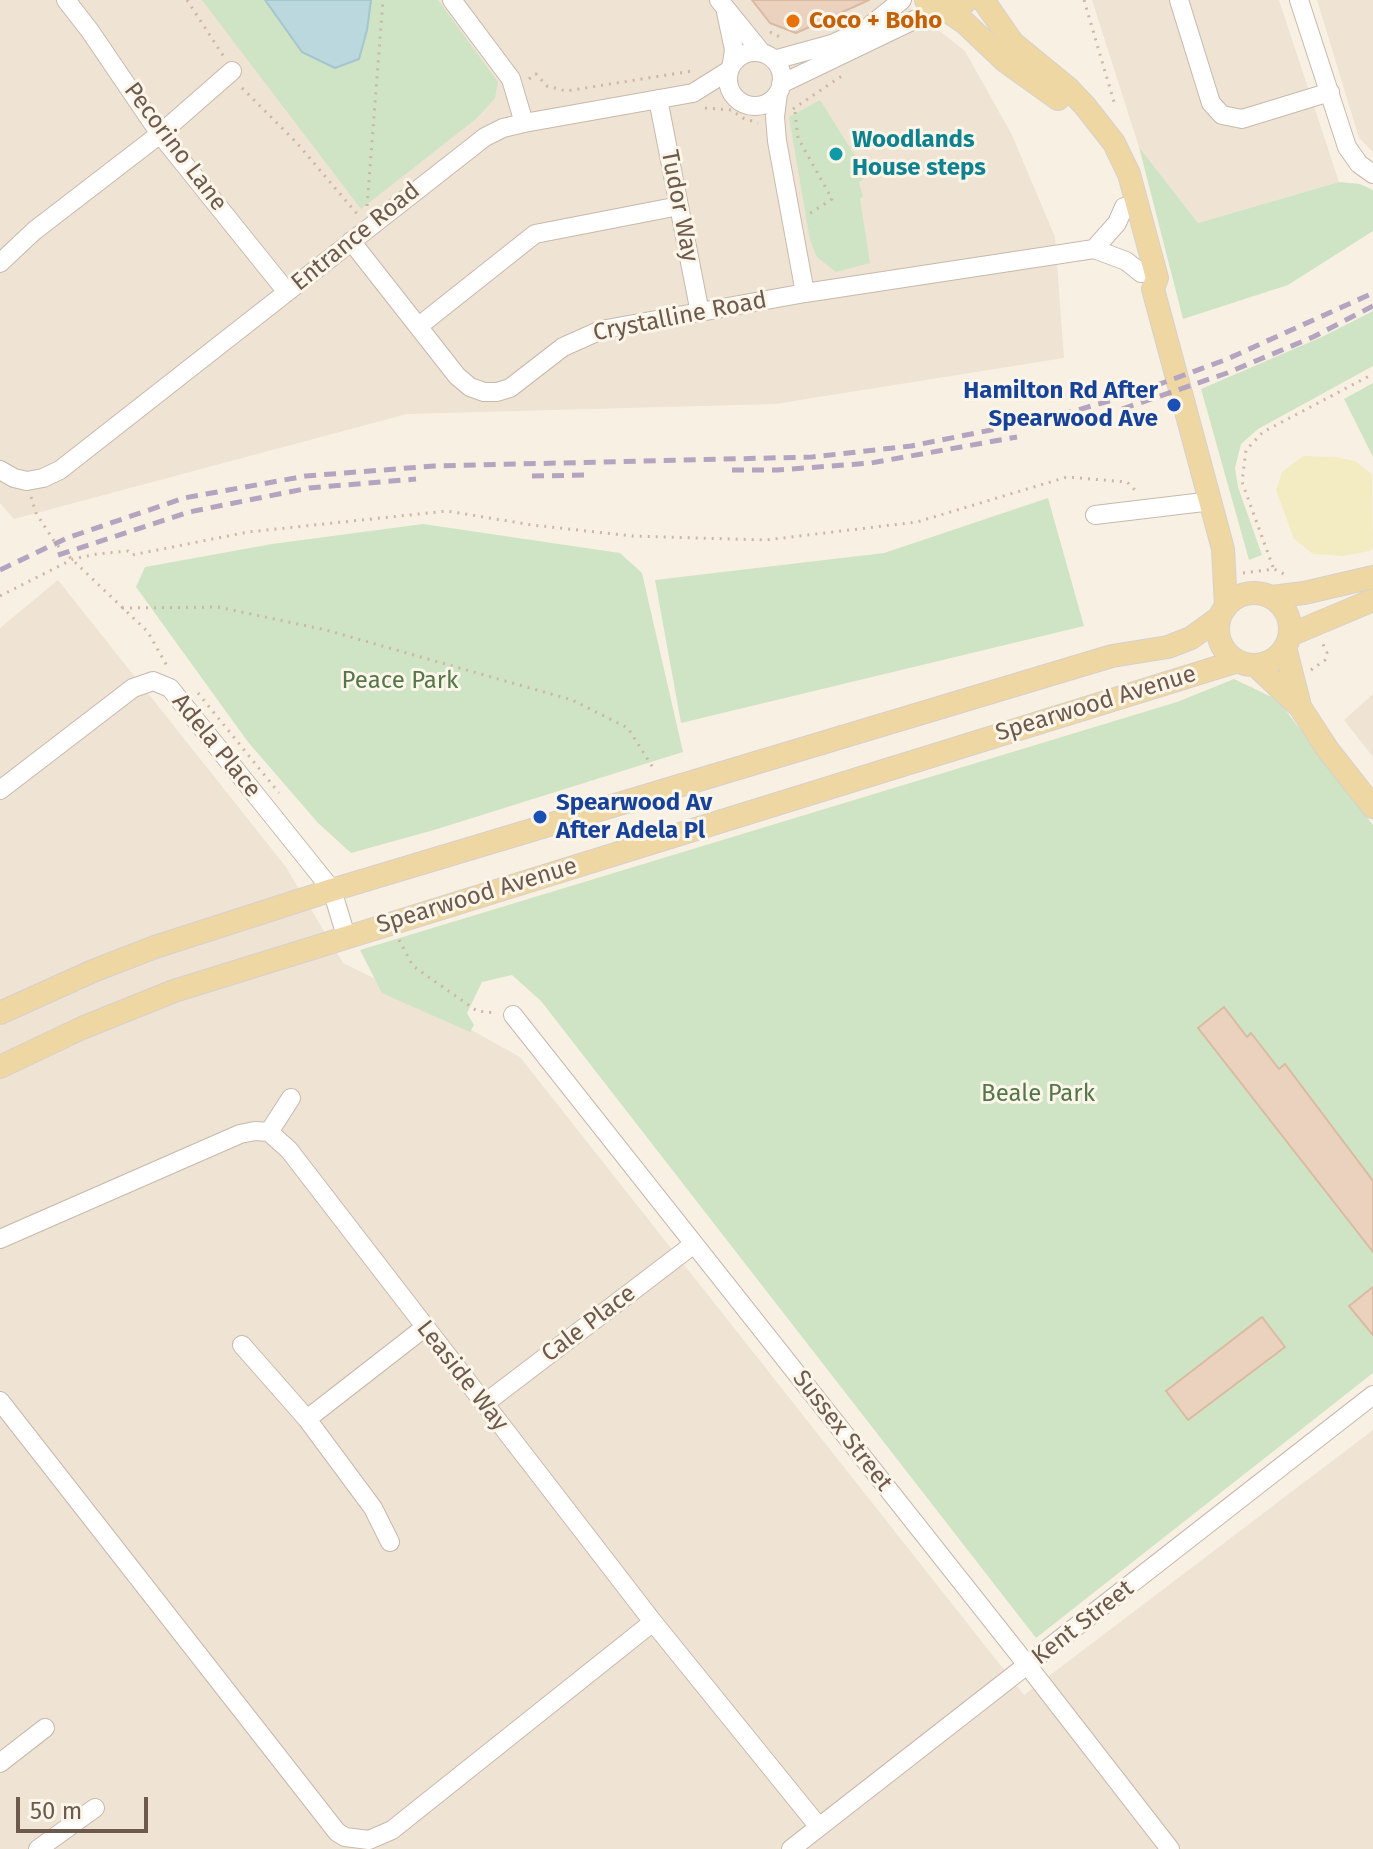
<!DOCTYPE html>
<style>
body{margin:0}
#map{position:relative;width:1373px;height:1849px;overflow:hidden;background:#f8f1e3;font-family:"Fira Sans",sans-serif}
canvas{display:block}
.scale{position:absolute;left:16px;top:1797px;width:132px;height:36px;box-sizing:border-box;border:4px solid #6d5a4d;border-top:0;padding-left:10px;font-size:24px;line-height:28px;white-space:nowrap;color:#6d5a4d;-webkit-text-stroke:6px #fcf5e9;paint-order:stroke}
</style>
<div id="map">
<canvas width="1373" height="1849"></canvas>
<div class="scale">50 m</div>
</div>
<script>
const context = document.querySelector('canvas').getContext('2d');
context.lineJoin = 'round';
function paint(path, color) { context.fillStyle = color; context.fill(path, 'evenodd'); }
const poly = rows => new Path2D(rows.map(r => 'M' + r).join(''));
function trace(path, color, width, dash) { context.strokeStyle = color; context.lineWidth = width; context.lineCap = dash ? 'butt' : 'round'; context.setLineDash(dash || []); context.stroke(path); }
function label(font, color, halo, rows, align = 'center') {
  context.font = font + ' "Fira Sans",sans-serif'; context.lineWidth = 6; context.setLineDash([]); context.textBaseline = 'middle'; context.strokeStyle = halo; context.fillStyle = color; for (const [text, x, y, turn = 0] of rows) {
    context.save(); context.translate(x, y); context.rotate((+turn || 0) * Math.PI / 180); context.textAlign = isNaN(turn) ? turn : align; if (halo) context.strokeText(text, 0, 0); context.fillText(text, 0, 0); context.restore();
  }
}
const residential = poly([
 [0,0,900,0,965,51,1012,135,1055,237,1064,358,775,404,407,414,14,519,0,503],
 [1092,0,1279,0,1339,182,1198,223,1139,147],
 [1317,0,1373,0,1373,152,1359,138],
 [58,580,286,867,343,963,412,997,520,1057,1024,1695,1373,1430,1373,1849,0,1849,0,628],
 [1373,694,1373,757,1344,720]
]);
const green = poly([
 [202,0,438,0,498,82,495,98,477,118,361,209],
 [820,100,867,175,859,183,863,196,860,199,870,263,836,272,817,257,810,240,789,117],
 [1139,147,1198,223,1339,182,1360,184,1373,190,1373,231,1288,285,1183,319],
 [1373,311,1373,366,1258,429,1241,444,1235,468,1238,487,1262,555,1249,560,1201,389,1324,336],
 [1373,383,1373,457,1344,399],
 [1048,498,1084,626,681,723,655,580,884,553],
 [423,524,620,553,642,573,683,752,434,830,351,853,318,823,248,742,136,587,145,567,272,544],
 [1234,679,1278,700,1373,825,1373,1373,1036,1638,541,1001,512,975,482,982,467,1013,474,1025,470,1032,382,993,360,950,1177,702]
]);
const sand = poly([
 [1303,456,1335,457,1355,461,1372,474,1373,549,1369,551,1344,556,1313,554,1294,539,1276,490,1282,472]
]);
const water = poly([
 [265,0,371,0,367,30,359,59,335,68,302,52,265,0]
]);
const building = poly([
 [752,0,869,0,796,33,770,23,752,0],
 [1224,1007,1247,1037,1251,1033,1279,1069,1285,1064,1373,1181,1373,1252,1198,1028,1224,1007],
 [1373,1287,1373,1335,1349,1306,1373,1287],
 [1262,1317,1285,1347,1188,1420,1166,1391,1262,1317]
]);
const path = poly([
 [187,0,224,57],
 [1084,0,1114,102],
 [770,32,784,39],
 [529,79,536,74,547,86,566,91,692,71],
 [242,88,296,142,358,215],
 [705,108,731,110,743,118,758,123],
 [793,109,843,75],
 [795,112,798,138,832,199,809,214],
 [367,206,383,0],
 [31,497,36,513,56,544,148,632,167,666],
 [1273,567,1242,482,1246,450,1263,432,1373,374],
 [1243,573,1274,569,1286,575],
 [0,596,73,559,97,554,128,551,132,555,248,532,447,511,532,525,632,536,766,540,917,522,1067,477,1127,482,1136,491],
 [122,608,218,607,326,630,572,700,628,728,655,771],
 [1311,670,1325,660,1327,653,1322,642],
 [198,693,279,793],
 [399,940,413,966,477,1011,497,1013]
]);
const minor = poly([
 [66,0,90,31,160,134,287,292],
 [452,0,511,79,524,123],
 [719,0,762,53],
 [1179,0,1211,103,1222,115,1242,119,1330,92],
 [1299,0,1347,147,1359,164,1373,174],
 [726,12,734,50,732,63],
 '728 79a27 27 0 1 1 54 0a27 27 0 1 1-54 0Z',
 [774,60,832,44,850,36,867,28,902,0],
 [781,84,937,9],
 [778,93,775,117,777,141,805,293],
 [658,99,700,313],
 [351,241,457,376,470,387,484,392,497,392,510,388,563,347,601,330,805,293,1094,249,1126,261,1141,273],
 [1094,249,1117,223,1124,207],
 [0,263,34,231,160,134,232,71],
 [419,326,535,234,679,206],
 [0,470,14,478,27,481,43,478,60,470,485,137,503,128,524,123,693,93,728,71],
 [1095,515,1212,501],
 [0,790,133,688,153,681,170,688,332,890,346,936],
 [513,1015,1028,1666,1170,1849],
 [269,1132,291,1098],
 [0,1239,240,1134,255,1131,269,1132,289,1150,653,1622,819,1827],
 [242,1345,307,1419,373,1508,390,1542],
 [0,1401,337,1832,345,1837,369,1840,392,1830,653,1622],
 [484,1404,694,1244],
 [307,1419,424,1328],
 [0,1763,45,1728],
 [38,1849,95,1808],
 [791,1849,1373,1395]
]);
const major = poly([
 [926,0,937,9,946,10,961,6,967,0],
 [983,0,1013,43,1068,88,1085,106,1114,143,1129,174,1157,278,1153,289,1223,549,1226,607],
 [946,10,965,23,1005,61,1058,99],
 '1218 629a36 36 0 1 1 72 0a36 36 0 1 1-72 0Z',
 [1272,597,1304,593,1373,577],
 [1290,635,1373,600],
 [1285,647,1300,706],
 [1255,665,1300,707,1328,750,1373,807],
 [0,1013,93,971,155,947,332,890,1112,656,1168,647,1191,638,1220,617],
 [0,1067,82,1028,174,991,1238,661]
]);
const rail = poly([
 [1122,409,1227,373,1313,337,1373,306],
 [732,470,777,470,871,463,1017,437],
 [532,476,588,475],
 [58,555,189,512,309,488,416,479],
 [0,570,67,538,184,498,306,476,434,466,812,457,911,446,1046,419,1130,395,1225,360,1373,293]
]);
const markers = [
 [793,21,8,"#e8710a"],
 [836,154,8,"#0f9aa8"],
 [1174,405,8,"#1a4fb4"],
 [540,817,8,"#1a4fb4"]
];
const foodNames = [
 ["Coco + Boho",809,21]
];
const cultureNames = [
 ["Woodlands",852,140],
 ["House steps",852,168]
];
const streetNames = [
 ["Pecorino Lane",175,147,53],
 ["Tudor Way",679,206,79],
 ["Entrance Road",356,237,-39],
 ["Crystalline Road",680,317,-11],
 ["Spearwood Avenue",1096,704,-17],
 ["Adela Place",216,746,51],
 ["Spearwood Avenue",477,896,-17],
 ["Cale Place",589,1324,-37],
 ["Leaside Way",462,1376,52],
 ["Sussex Street",842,1431,52],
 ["Kent Street",1083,1623,-38]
];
const transitNames = [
 ["Hamilton Rd After",1158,391],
 ["Spearwood Ave",1158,419],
 ["Spearwood Av",556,803,"left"],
 ["After Adela Pl",556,831,"left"]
];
const parkNames = [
 ["Peace Park",400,681],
 ["Beale Park",1038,1094]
];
paint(residential, '#efe3d3');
paint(green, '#cfe4c4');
paint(sand, '#f3ebc2');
paint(water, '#bbd8df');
trace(water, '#a3c6cf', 2);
paint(building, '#ead2bf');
trace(building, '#dabaa2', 2);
trace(minor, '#c7b9ac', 20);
trace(major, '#d6d1cd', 24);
trace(path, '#ceb6a3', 3, [2, 6]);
trace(minor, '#fff', 18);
trace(major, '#efd7a4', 22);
trace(rail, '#b4a4c0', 5, [12, 8]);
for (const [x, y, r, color] of markers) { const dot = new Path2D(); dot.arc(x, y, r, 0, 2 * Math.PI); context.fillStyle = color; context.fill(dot); trace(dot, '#fcf5e9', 3); }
label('bold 24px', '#c56008', '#fcf5e9', foodNames, 'left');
label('bold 24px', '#0d838f', '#fcf5e9', cultureNames, 'left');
label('24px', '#6d5a4d', '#fcf5e9', streetNames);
label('bold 24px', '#164399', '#fcf5e9', transitNames, 'right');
label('24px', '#54774a', '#fcf5e9', parkNames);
</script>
